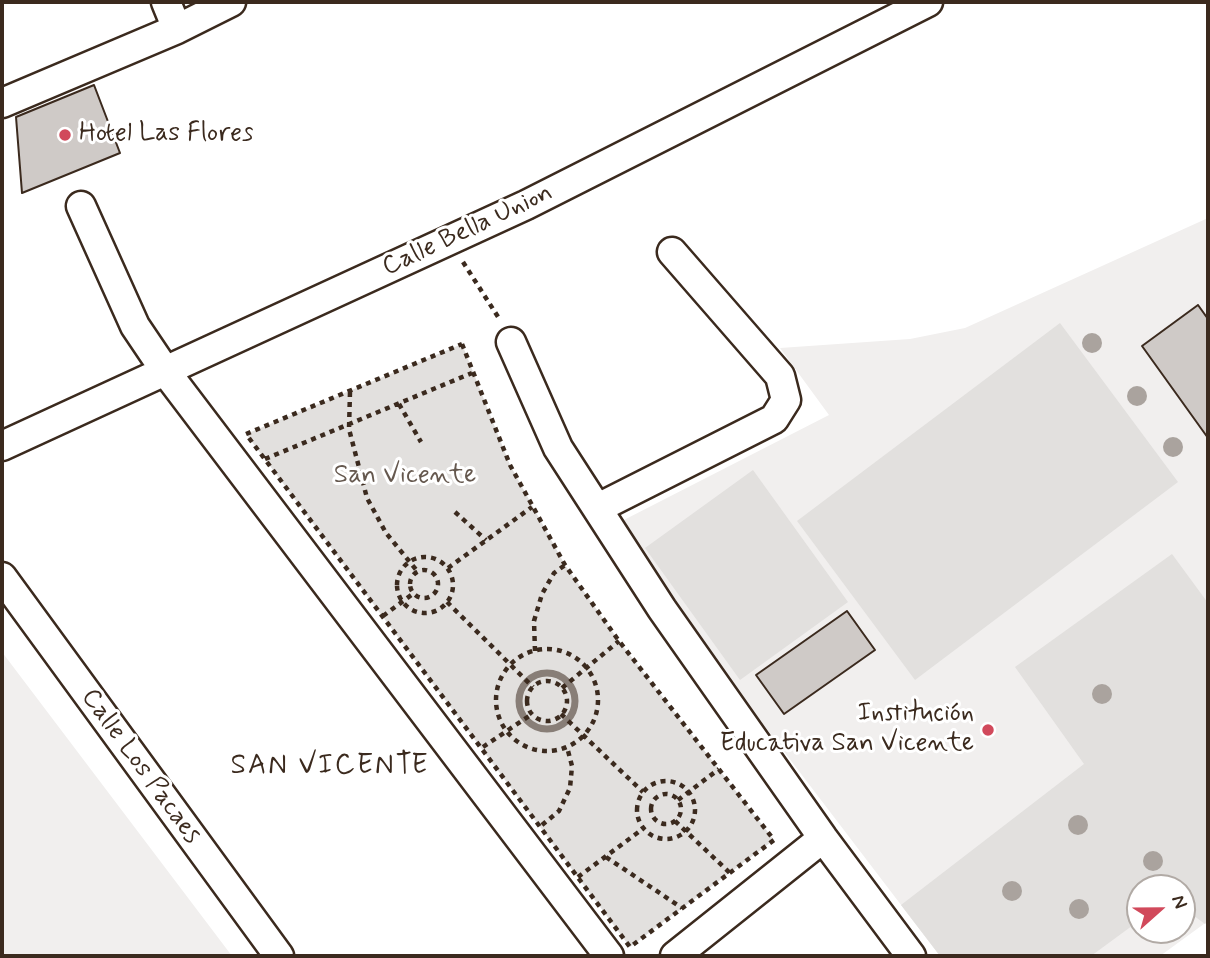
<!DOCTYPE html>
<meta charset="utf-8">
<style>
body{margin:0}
#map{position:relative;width:1210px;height:958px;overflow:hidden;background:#fff;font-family:Mynerve,sans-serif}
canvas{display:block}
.frame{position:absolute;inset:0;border:4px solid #3b2a1e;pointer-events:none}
.north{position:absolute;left:1126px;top:874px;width:70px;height:70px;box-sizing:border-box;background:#fff;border:2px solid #b1aaa5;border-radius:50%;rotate:69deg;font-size:19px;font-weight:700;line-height:28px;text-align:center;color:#3b2a1e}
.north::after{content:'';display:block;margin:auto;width:24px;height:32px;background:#d1495b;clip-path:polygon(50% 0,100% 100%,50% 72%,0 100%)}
</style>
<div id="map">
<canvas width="1210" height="958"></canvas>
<div class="frame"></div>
<div class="north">N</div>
</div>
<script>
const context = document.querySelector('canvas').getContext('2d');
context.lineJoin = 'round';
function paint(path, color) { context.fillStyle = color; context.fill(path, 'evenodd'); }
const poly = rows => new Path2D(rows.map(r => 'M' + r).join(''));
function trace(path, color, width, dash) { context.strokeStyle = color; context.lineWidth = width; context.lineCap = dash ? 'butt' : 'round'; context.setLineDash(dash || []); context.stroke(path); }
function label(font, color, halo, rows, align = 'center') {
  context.font = font + ' Mynerve,sans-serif'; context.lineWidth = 6; context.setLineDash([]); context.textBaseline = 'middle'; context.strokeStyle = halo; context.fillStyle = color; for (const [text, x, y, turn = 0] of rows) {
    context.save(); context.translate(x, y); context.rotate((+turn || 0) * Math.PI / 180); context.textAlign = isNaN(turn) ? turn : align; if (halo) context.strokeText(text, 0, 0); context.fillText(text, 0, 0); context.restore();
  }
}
const built = poly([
 [1208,218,1208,921,1160,956,940,956,647,572,618,523,829,415,780,348,910,339,965,328],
 [1140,888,1182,888,1182,930,1140,930],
 [2,652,232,956,2,956]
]);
const green = poly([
 [1060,323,1178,482,915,680,797,521],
 [462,344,510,465,565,565,619,641,774,840,630,947,246,434],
 [753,470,848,602,740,680,645,548],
 [1172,554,1208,603,1208,921,1205,924,1182,907,1182,888,1140,888,1140,920,1091,956,940,956,901,905,1084,764,1015,667]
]);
const stream = poly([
 '519 701a28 28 0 1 1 56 0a28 28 0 1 1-56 0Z'
]);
const building = poly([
 [94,85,120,153,22,193,16,117,94,85],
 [1198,305,1208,319,1208,438,1142,346,1198,305],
 [847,611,875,650,784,714,756,675,847,611]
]);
const path = poly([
 [463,262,500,320],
 [462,344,510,465,565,565,619,641,774,840,630,947,246,434,462,344],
 [350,392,349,429,367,498,386,533,418,572],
 [399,404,421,442],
 [265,459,472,373],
 [455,512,486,540],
 '397 585a28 28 0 1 1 56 0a28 28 0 1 1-56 0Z',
 [448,568,532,507],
 '410 584a14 14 0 1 1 28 0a14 14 0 1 1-28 0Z',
 [447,602,533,687],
 [383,616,414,593],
 '496 700a51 51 0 1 1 102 0a51 51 0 1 1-102 0Z',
 [535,651,534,621,542,594,554,573,565,565],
 '527 701a20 20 0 1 1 40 0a20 20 0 1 1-40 0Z',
 [562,688,619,641],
 [561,714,643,792],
 [483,747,532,714],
 '637 810a29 29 0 1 1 58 0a29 29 0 1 1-58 0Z',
 '651 809a15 15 0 1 1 30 0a15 15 0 1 1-30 0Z',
 [678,800,719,769],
 [675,821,730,873],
 [542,825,559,811,570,788,572,766,567,747],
 [606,857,682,908],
 [578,877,644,828]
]);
const street = poly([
 [166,2,177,29],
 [2,103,177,29,231,2],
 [81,206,135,326,166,372,609,956],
 [511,342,558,448,662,609,823,838,911,956],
 [2,446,526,205,928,2],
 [598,508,774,419,786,400,780,376,672,252],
 [2,577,279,956],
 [675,956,823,838]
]);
const trees = [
 [1092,343],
 [1137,396],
 [1173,447],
 [1102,694],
 [1078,825],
 [1153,861],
 [1012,891],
 [1079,909]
];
const markers = [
 [65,135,7,"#d1495b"],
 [988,730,7,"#d1495b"]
];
const poiNames = [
 ["Hotel Las Flores",79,135],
 ["Institución",974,715,"right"],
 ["Educativa San Vicente",974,745,"right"]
];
const streetNames = [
 ["Calle Bella Union",468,231,-25],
 ["Calle Los Pacaes",140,767,54]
];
const parkNames = [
 ["San Vicente",405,477]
];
const neighbourhoodNames = [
 ["SAN VICENTE",330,767]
];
paint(built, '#f1efee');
paint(green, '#e2e0de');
trace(stream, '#887e77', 7);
paint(building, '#cfcac7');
trace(building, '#3b2a1e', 2);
trace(street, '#3b2a1e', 33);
trace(path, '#3b2a1e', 4.5, [5, 5]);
trace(street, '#fff', 28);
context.fillStyle = '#aaa39e';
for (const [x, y] of trees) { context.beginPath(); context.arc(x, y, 10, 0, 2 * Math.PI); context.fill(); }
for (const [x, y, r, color] of markers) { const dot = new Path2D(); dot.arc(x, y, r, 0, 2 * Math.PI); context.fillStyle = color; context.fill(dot); trace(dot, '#fff', 2.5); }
label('26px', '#3b2a1e', '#fff', poiNames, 'left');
label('26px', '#3b2a1e', '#fff', streetNames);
label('26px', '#65584e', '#fff', parkNames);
context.letterSpacing = '2px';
label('28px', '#3b2a1e', '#fff', neighbourhoodNames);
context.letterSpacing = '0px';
</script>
